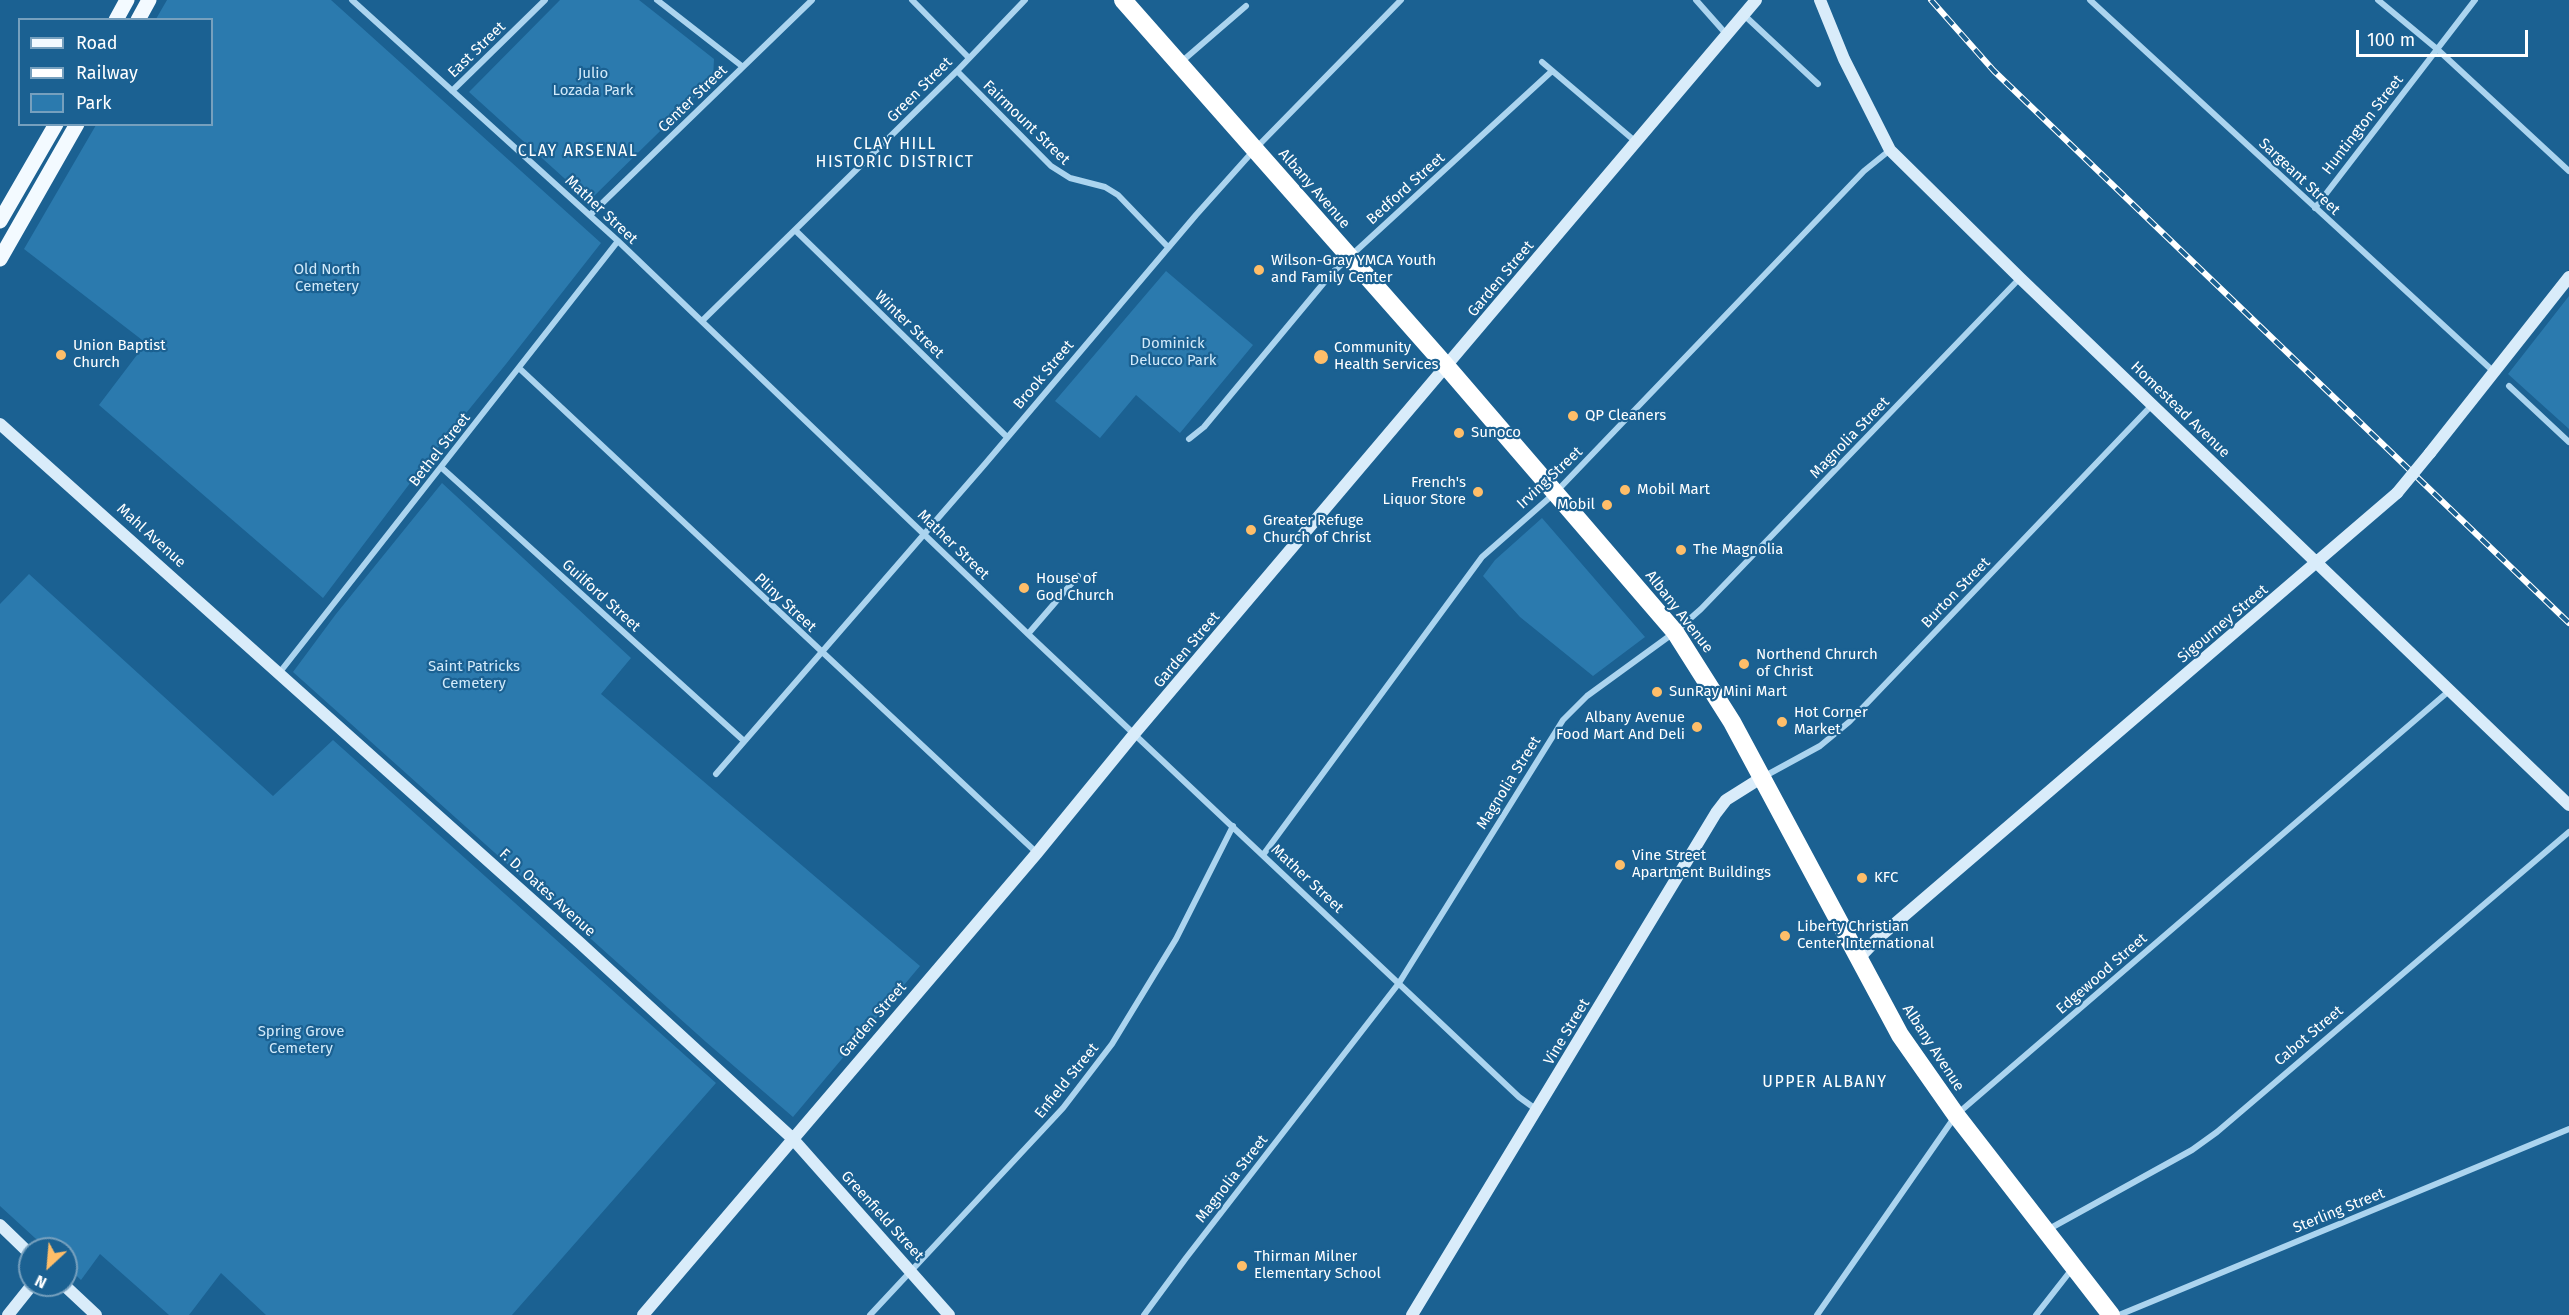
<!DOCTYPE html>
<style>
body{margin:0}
#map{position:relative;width:2569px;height:1315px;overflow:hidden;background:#1b6192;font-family:"Fira Sans",sans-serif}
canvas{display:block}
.legend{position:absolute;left:18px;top:18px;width:195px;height:108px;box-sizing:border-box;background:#1b6192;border:2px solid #76a0be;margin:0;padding:8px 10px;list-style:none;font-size:18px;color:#fff}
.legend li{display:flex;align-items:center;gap:12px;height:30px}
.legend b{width:30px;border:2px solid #76a0be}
.north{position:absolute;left:18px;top:1237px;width:60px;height:60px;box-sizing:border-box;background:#1b6192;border:2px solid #76a0be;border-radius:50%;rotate:206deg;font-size:16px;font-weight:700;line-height:24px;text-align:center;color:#fff}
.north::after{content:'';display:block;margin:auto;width:21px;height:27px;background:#ffbe69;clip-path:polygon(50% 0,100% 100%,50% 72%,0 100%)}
.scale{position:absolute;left:2356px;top:30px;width:172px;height:27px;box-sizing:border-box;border:3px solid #fff;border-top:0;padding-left:8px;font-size:18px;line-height:21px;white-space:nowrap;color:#fff;-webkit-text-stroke:4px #1b6192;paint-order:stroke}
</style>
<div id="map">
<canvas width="2569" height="1315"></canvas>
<ul class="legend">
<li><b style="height:8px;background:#f3faff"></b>Road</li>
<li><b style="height:8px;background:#fff"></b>Railway</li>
<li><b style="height:16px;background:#2b7aae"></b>Park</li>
</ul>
<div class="north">N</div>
<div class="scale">100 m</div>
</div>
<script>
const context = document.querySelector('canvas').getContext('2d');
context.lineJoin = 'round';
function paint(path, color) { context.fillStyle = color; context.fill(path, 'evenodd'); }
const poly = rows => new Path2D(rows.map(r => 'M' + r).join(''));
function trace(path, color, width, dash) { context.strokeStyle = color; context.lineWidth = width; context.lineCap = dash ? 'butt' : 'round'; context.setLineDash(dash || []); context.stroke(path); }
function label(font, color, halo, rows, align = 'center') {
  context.font = font + ' "Fira Sans",sans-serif'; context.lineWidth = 4.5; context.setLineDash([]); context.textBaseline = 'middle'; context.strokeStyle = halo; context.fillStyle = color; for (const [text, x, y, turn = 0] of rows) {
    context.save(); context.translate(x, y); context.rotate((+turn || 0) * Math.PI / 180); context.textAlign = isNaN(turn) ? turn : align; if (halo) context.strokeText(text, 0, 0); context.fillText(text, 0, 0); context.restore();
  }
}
const green = poly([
 [167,0,331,0,601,243,506,364,423,466,323,598,99,405,146,343,24,249,96,125,212,124,212,20,156,19],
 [560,0,639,0,714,59,713,79,591,199,585,197,469,92],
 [1166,271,1253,345,1180,433,1136,395,1100,438,1055,401],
 [2569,296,2569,429,2508,374],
 [442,483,631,658,601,694,920,966,793,1117,706,1042,293,672,336,614],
 [1542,518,1645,637,1593,676,1520,617,1483,576,1495,560],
 [29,574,273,796,333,740,716,1083,512,1315,266,1315,221,1273,189,1315,169,1315,100,1254,81,1280,66,1266,66,1249,47,1249,0,1206,0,604]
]);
const street = poly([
 [352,0,618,241,1028,634,1519,1097,1537,1110],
 [657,0,743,67],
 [912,0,969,58],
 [1696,0,1727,35],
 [2090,0,2493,371],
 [2378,0,2437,49,2569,171],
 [1744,15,1818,84],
 [1542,62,1636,142],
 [1180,63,1246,6],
 [957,71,1051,166,1070,178,1105,187,1118,195,1168,247],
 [452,91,545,0],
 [2315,208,2475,0],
 [590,215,812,0],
 [795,230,1007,437],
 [702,321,957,71,1025,0],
 [519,368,1037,853],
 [2509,386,2569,442],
 [1189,439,1204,427,1332,273,1552,71],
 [442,468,744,741],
 [1028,634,1078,576],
 [280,672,618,241],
 [716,774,985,464,1196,215,1255,149,1401,0],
 [1765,776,1820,746,1849,722,2152,405],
 [1263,855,1482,557,1556,492,1864,171,1890,150],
 [2049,1229,2192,1150,2217,1132,2569,832],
 [870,1315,1063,1108,1112,1044,1176,939,1233,826],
 [1144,1315,1186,1258,1399,983,1563,720,1587,696,1675,632,1701,609,2020,278],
 [1817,1315,1956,1115,2449,691],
 [2036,1315,2072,1269],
 [2119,1315,2569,1129]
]);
const secondary = poly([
 [1820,0,1844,59,1890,150,2020,278,2569,805],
 [0,424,580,943,792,1138,949,1315],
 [2430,453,2569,277],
 [1859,958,1877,939,2397,493],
 [0,1225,30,1254],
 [64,1285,96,1315],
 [8,1315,32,1285],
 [643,1315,1037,853,1135,733,1756,0],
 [1412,1315,1716,813,1726,800,1761,778]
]);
const primary = poly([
 [116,20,127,0],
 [138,20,149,0],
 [0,221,56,124],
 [0,259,77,124]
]);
const highway = poly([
 [1123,0,1447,367,1675,632,1732,722,1900,1035,1956,1115,2111,1315]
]);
const rail = poly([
 [1931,0,1994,71,2569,623]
]);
const secondaryBridge = poly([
 [2397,493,2430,453]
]);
const markers = [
 [1259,270,6,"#ffbe69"],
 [61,355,6,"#ffbe69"],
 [1321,357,8,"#ffbe69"],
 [1573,416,6,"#ffbe69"],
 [1459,433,6,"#ffbe69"],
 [1625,490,6,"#ffbe69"],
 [1478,492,6,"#ffbe69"],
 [1607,505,6,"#ffbe69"],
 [1251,530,6,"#ffbe69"],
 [1681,550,6,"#ffbe69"],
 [1024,588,6,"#ffbe69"],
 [1744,664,6,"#ffbe69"],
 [1657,692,6,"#ffbe69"],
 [1782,722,6,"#ffbe69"],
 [1697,727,6,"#ffbe69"],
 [1620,865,6,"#ffbe69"],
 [1862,878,6,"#ffbe69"],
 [1785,936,6,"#ffbe69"],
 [1242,1266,6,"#ffbe69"]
];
const streetNames = [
 ["East Street",477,50,-44],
 ["Green Street",920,90,-45],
 ["Center Street",693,99,-44],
 ["Fairmount Street",1026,123,44],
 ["Huntington Street",2363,125,-52],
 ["Sargeant Street",2299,177,43],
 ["Albany Avenue",1314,189,49],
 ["Bedford Street",1406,189,-42],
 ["Mather Street",601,210,43],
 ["Garden Street",1501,279,-50],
 ["Winter Street",909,325,44],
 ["Brook Street",1044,375,-50],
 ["Homestead Avenue",2180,410,44],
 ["Magnolia Street",1850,438,-46],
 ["Bethel Street",440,450,-52],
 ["Irving Street",1550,478,-43],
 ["Mahl Avenue",151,536,42],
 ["Mather Street",953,545,44],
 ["Burton Street",1956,593,-46],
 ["Guilford Street",601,596,42],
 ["Pliny Street",785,603,43],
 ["Albany Avenue",1679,612,52],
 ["Sigourney Street",2223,624,-40],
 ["Garden Street",1187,650,-50],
 ["Magnolia Street",1509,783,-58],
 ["Mather Street",1307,879,43],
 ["F. D. Oates Avenue",547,893,42],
 ["Edgewood Street",2102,974,-41],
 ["Garden Street",873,1020,-49],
 ["Vine Street",1567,1032,-59],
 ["Cabot Street",2309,1036,-40],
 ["Albany Avenue",1933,1048,57],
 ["Enfield Street",1067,1081,-51],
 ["Magnolia Street",1232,1179,-52],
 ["Sterling Street",2339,1211,-22],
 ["Greenfield Street",882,1216,48]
];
const parkNames = [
 ["Julio",593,74],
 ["Lozada Park",593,91],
 ["Old North",327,270],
 ["Cemetery",327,287],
 ["Dominick",1173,344],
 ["Delucco Park",1173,361],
 ["Saint Patricks",474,667],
 ["Cemetery",474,684],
 ["Spring Grove",301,1032],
 ["Cemetery",301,1049]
];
const poiNames = [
 ["Wilson-Gray YMCA Youth",1271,261],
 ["and Family Center",1271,278],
 ["Union Baptist",73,346],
 ["Church",73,363],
 ["Community",1334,348],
 ["Health Services",1334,365],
 ["QP Cleaners",1585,416],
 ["Sunoco",1471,433],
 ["French's",1466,483,"right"],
 ["Liquor Store",1466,500,"right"],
 ["Mobil Mart",1637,490],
 ["Mobil",1595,505,"right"],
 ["Greater Refuge",1263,521],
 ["Church of Christ",1263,538],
 ["The Magnolia",1693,550],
 ["House of",1036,579],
 ["God Church",1036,596],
 ["Northend Chrurch",1756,655],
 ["of Christ",1756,672],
 ["SunRay Mini Mart",1669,692],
 ["Hot Corner",1794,713],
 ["Market",1794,730],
 ["Albany Avenue",1685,718,"right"],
 ["Food Mart And Deli",1685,735,"right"],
 ["Vine Street",1632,856],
 ["Apartment Buildings",1632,873],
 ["KFC",1874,878],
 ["Liberty Christian",1797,927],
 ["Center International",1797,944],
 ["Thirman Milner",1254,1257],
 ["Elementary School",1254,1274]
];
const neighbourhoodNames = [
 ["CLAY HILL",895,145],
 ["HISTORIC DISTRICT",895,163],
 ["CLAY ARSENAL",578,152],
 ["UPPER ALBANY",1825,1083]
];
paint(green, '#2b7aae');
trace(street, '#abd4ef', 6);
trace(secondary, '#d9ecfa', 12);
trace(primary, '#f3faff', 15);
trace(highway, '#fff', 18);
trace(rail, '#fff', 6);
trace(rail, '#1b6192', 4, [11]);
trace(secondaryBridge, '#d9ecfa', 12);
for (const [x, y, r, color] of markers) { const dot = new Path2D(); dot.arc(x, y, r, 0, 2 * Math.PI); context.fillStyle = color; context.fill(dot); trace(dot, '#1b6192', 2); }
label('15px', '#fff', '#1b6192', streetNames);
label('15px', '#d2eafa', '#1b6192', parkNames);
label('15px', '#fff', '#1b6192', poiNames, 'left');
context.letterSpacing = '1.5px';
label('16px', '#fff', '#1b6192', neighbourhoodNames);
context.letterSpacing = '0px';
</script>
